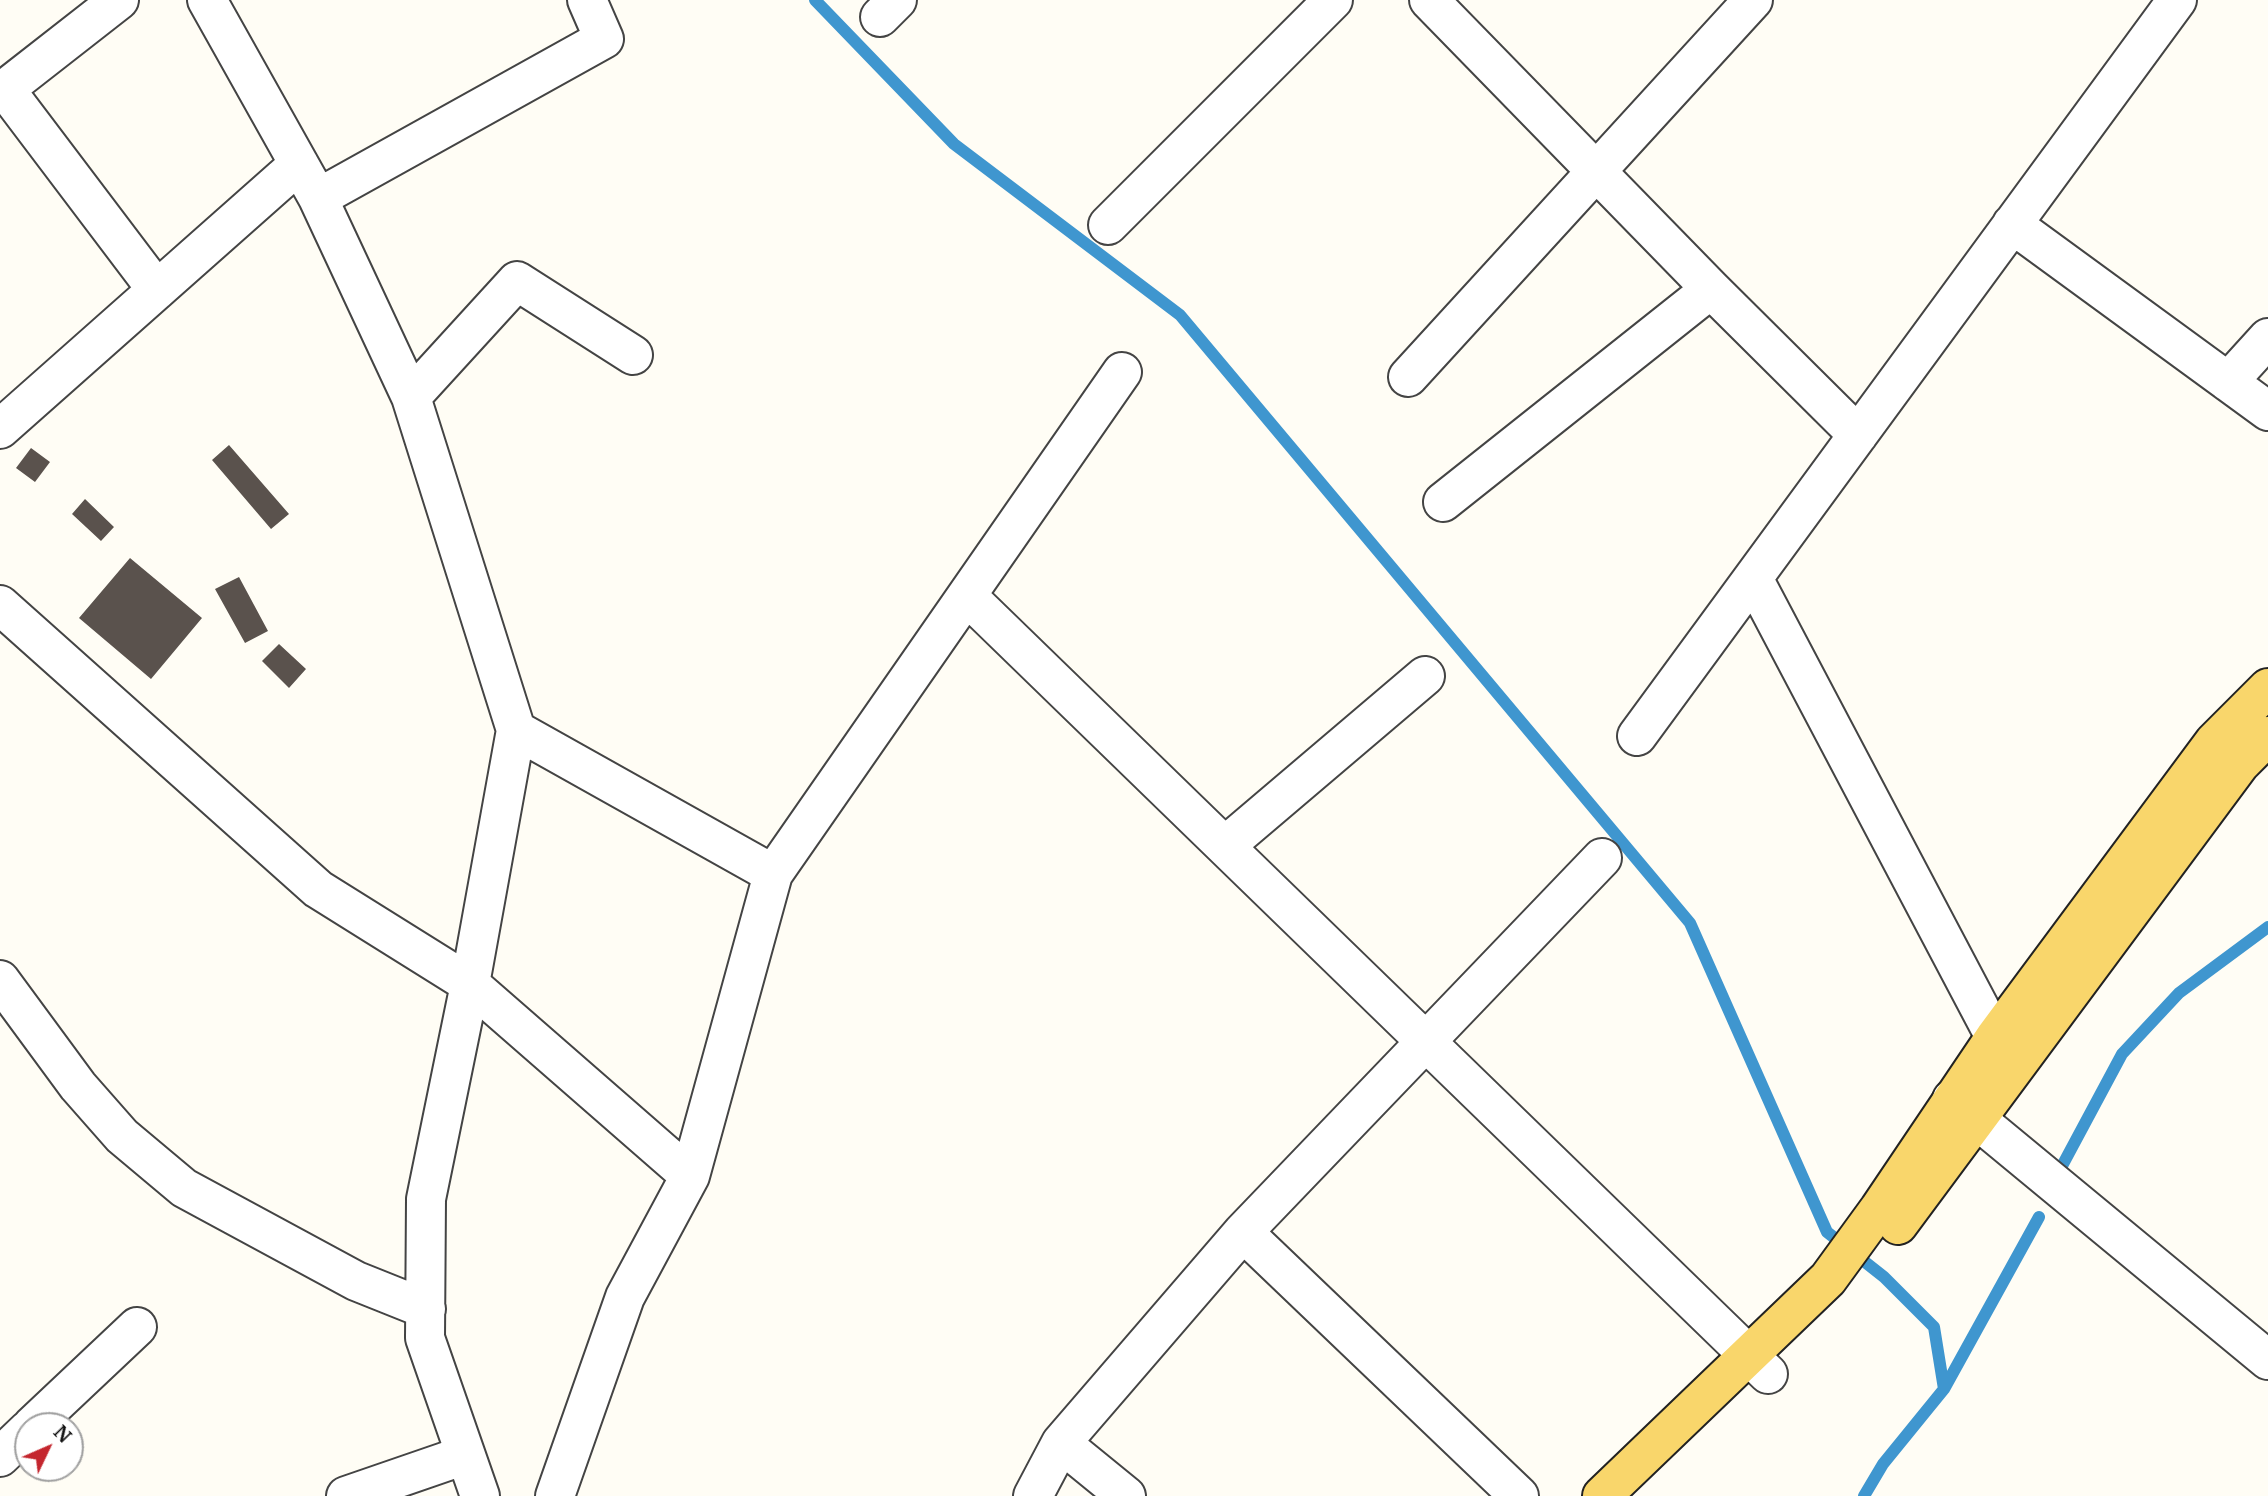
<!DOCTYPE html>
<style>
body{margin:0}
#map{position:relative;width:2268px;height:1496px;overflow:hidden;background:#fffdf5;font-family:Merriweather,serif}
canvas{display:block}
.north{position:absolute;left:14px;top:1412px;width:70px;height:70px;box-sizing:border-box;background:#fff;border:2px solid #a0a0a0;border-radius:50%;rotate:46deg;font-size:19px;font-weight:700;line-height:28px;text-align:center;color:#111}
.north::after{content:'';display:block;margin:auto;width:24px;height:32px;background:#c4262e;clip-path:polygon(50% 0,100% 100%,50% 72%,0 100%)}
</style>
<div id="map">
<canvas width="2268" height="1496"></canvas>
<div class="north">N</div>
</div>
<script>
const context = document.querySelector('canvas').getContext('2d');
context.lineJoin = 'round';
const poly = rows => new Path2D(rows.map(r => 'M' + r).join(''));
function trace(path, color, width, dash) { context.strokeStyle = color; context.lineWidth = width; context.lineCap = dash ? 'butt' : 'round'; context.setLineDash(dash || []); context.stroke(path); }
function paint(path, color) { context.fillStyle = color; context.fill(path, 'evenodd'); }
const stream = poly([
 [815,0,954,144,1180,315,1690,923,1827,1232,1884,1277,1934,1327,1944,1389],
 [2062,1166,2122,1054,2179,993,2268,927],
 [1864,1496,1883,1464,1944,1389,2039,1217]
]);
const building = poly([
 [229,445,289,514,271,529,212,460],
 [31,448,50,462,35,482,16,468],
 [85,499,114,527,101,541,72,514],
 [130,558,202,618,151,679,79,618],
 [239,577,268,631,245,643,215,589],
 [279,644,306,669,289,688,262,661]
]);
const minor = poly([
 [207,0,318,198,411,397,516,730,470,984,426,1199,425,1338,480,1496],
 [1429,0,1711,289,1858,435],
 [880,17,897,0],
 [5,89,157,290],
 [0,93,119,0],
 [318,198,604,39,587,0],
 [2012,224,2268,411],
 [1108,225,1333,0],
 [1408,377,1753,0],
 [2228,382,2268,338],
 [411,397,517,281,633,355],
 [0,429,299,164],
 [1443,502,1711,289],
 [1753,578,1995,1037,2020,1057],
 [967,596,1768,1374],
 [0,605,318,889,470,984,690,1176],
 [516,730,773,874],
 [1637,736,2177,0],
 [1225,846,1425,676],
 [0,980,78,1086,122,1136,184,1188,356,1281,426,1309],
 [1952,1099,2268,1360],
 [1243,1232,1519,1496],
 [32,1426,137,1327],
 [1061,1443,1126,1496],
 [0,1457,28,1430],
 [346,1496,465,1455],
 [555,1496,625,1297,690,1176,773,874,1122,372],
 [1033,1496,1061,1443,1243,1232,1602,858]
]);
const major = poly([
 [1898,1225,2240,764,2268,736],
 [1602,1496,1828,1279,1879,1209,1995,1037,2214,742,2268,688]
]);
trace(stream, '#3f96cf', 12);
paint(building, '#5a524d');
trace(minor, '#444', 42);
trace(major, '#222', 42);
trace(minor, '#fff', 38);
trace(major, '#f9d66b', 38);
</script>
